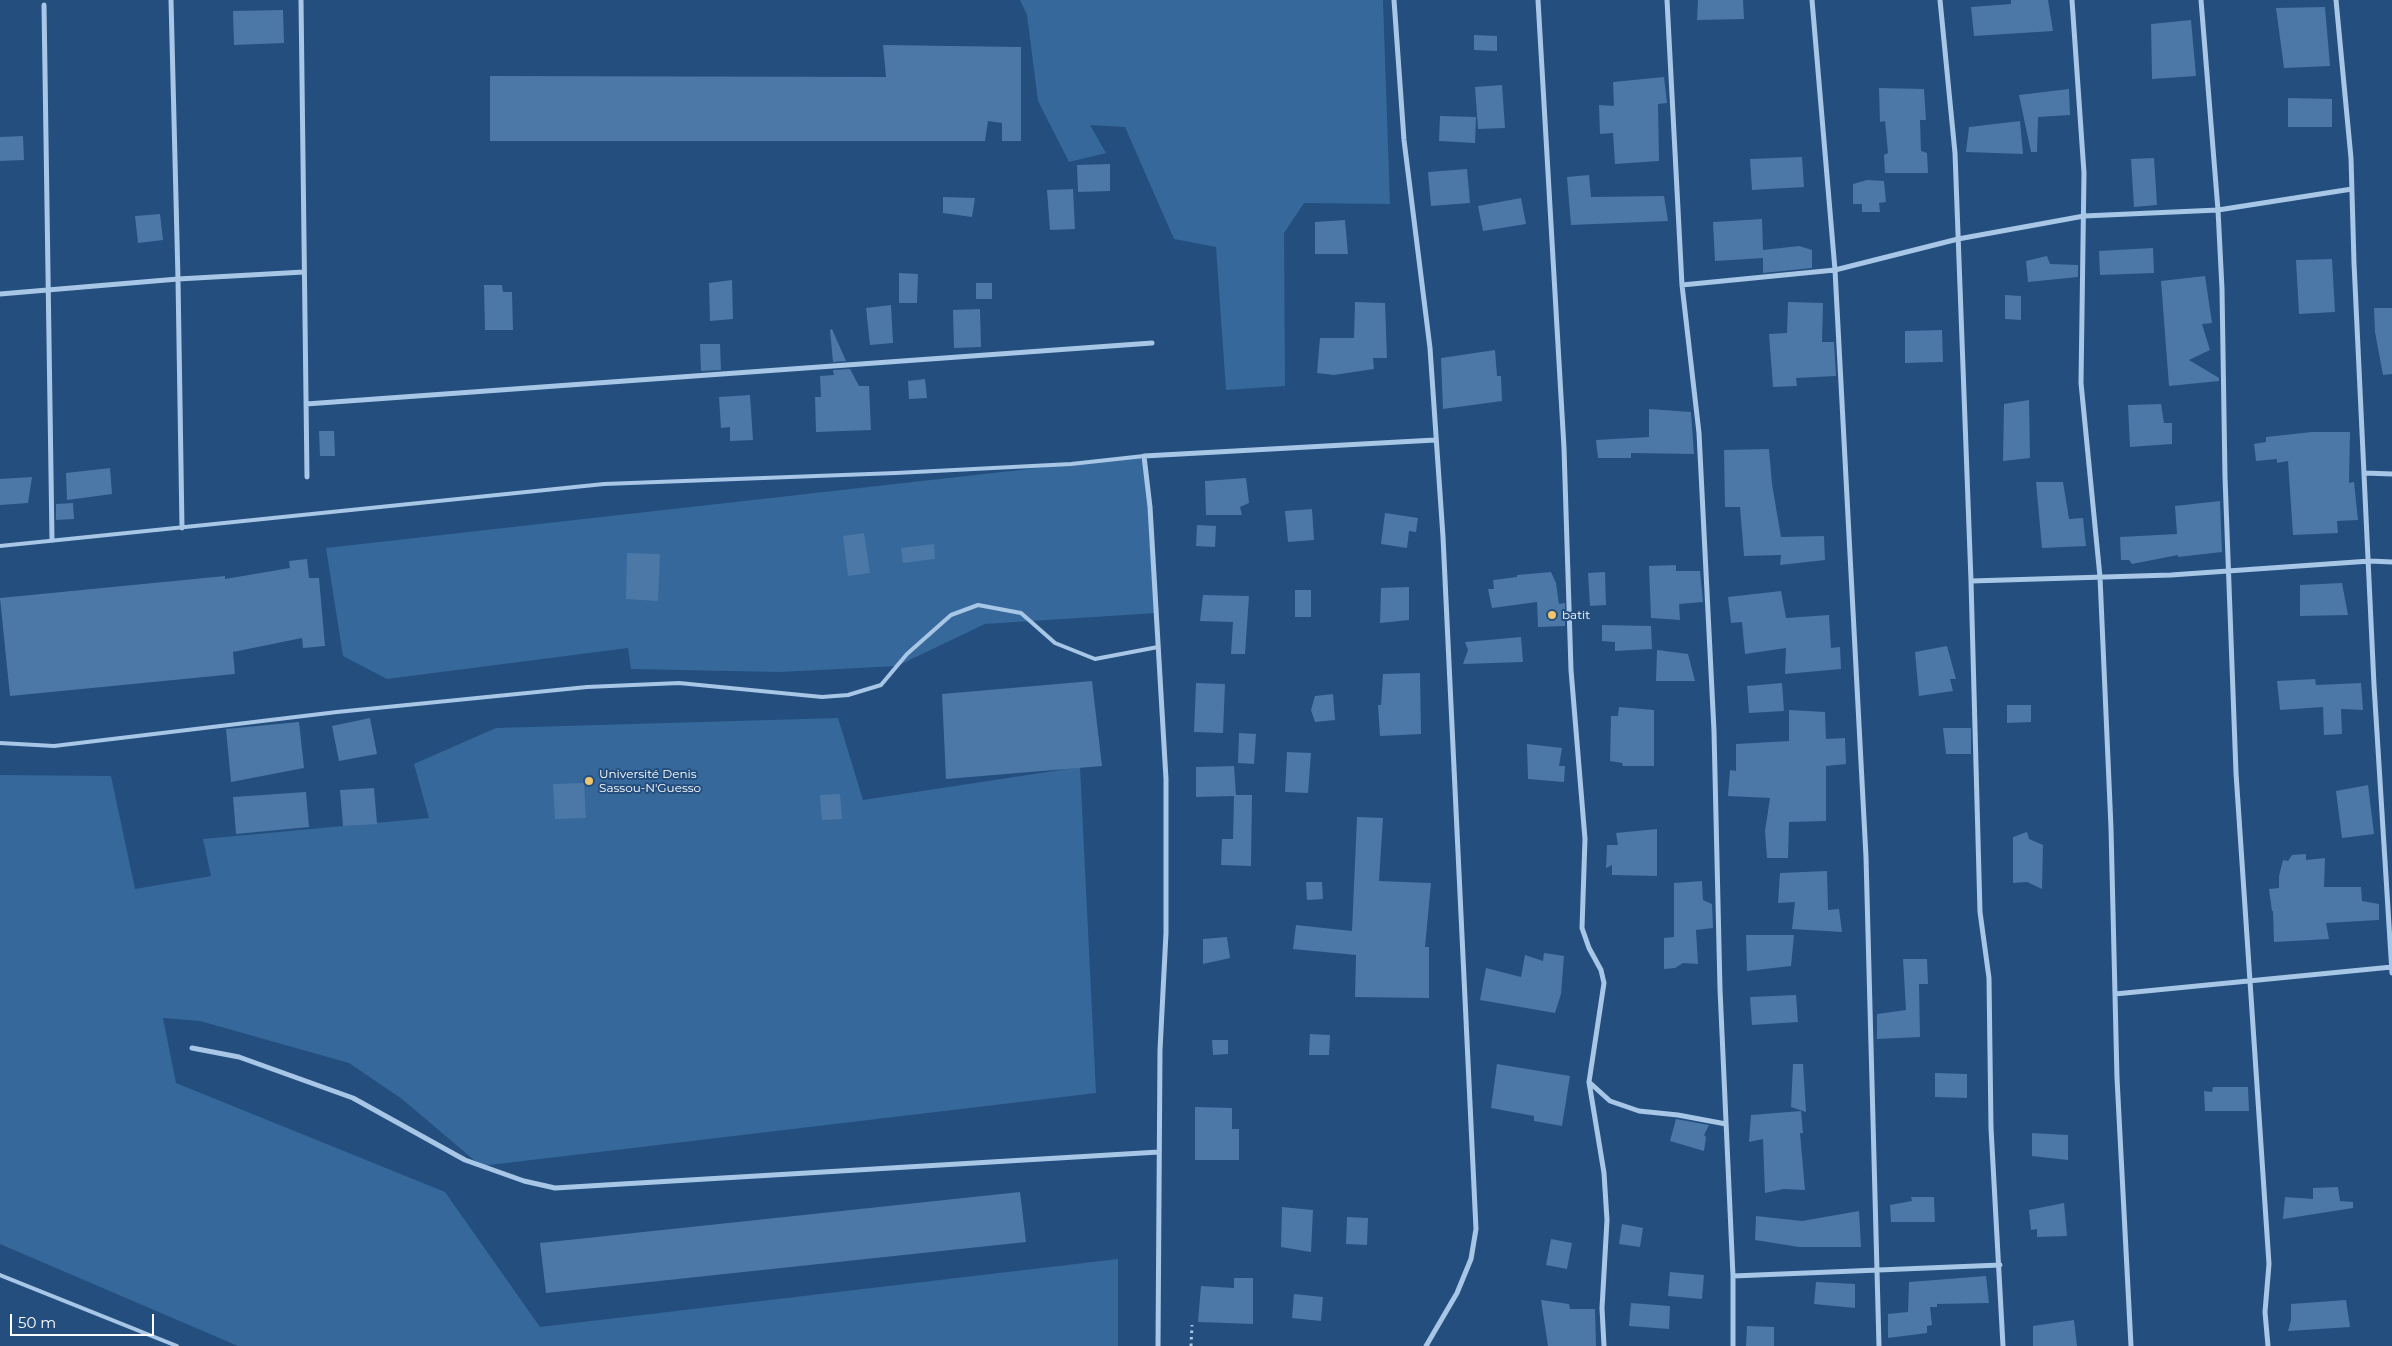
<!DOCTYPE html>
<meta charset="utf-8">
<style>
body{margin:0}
#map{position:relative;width:2392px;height:1346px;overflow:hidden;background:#234e7e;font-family:Montserrat,sans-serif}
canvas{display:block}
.scale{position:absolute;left:10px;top:1314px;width:144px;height:22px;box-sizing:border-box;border:2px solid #fff;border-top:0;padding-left:6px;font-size:15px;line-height:18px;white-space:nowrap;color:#fff;-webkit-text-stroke:4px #234e7e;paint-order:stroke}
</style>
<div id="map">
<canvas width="2392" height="1346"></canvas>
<div class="scale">50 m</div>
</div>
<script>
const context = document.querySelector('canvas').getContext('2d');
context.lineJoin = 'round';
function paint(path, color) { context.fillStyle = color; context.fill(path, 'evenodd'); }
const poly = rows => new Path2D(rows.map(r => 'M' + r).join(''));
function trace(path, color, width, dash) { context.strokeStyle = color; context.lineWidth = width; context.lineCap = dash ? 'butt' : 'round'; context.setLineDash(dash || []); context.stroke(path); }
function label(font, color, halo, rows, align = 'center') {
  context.font = font + ' Montserrat,sans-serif'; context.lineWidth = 4; context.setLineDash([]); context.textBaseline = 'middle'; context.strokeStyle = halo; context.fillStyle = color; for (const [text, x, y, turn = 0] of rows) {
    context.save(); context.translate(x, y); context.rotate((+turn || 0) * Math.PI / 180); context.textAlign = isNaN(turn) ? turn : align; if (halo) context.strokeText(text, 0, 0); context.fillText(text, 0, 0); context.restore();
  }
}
const green = poly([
 [1020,0,1383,0,1390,204,1304,203,1284,233,1285,386,1226,390,1216,247,1174,239,1125,127,1090,125,1106,153,1069,162,1038,101,1027,15],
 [1144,456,1156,613,985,624,897,666,780,672,631,669,628,648,387,679,343,656,326,548],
 [838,718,863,800,1080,767,1096,1093,481,1166,402,1099,349,1063,200,1021,163,1018,176,1083,445,1192,540,1327,1118,1259,1118,1346,238,1346,0,1244,0,775,111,776,135,889,211,876,203,839,429,818,414,764,496,728]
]);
const building = poly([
 [1698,0,1743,0,1744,19,1697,20],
 [2011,0,2048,0,2053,31,1974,36,1971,7,2011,4],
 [2325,7,2330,66,2284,68,2276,8],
 [283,10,284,43,234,45,233,11],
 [2191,20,2196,76,2152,79,2151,24],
 [1474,35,1497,36,1497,51,1474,50],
 [883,45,1021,47,1021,141,1002,141,1002,123,988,121,985,141,490,141,490,76,886,77],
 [1664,77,1667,103,1658,104,1659,161,1615,164,1613,133,1600,134,1599,105,1614,106,1613,82],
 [1502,85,1505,128,1478,129,1475,87],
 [1879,88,1924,89,1926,120,1920,120,1921,151,1927,153,1928,173,1885,173,1884,155,1888,153,1885,121,1880,122],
 [2069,89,2070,115,2038,117,2037,152,2031,152,2019,95],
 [2288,98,2332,99,2332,127,2288,127],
 [1440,116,1476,117,1475,143,1439,141],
 [2020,121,2023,154,1966,152,1969,127],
 [23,136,24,160,0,161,0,137],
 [1802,157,1804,187,1752,190,1750,159],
 [2154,158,2157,205,2134,207,2131,159],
 [1110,164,1110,191,1078,192,1077,165],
 [1467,169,1470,203,1431,206,1428,172],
 [1589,175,1591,197,1664,196,1668,221,1571,225,1567,177],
 [1867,180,1884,181,1886,202,1879,203,1880,212,1862,212,1862,204,1853,204,1853,184],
 [1073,189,1075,229,1050,230,1047,190],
 [943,197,975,198,972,217,943,213],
 [1521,198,1526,224,1483,231,1478,206],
 [160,214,163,240,138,243,135,216],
 [1762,219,1763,250,1799,246,1812,250,1812,268,1763,273,1763,258,1715,261,1713,222],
 [1345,220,1348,254,1315,254,1315,222],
 [2153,248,2154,273,2100,275,2099,251],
 [2047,256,2050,264,2078,265,2078,277,2028,282,2026,261],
 [2332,259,2335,312,2299,314,2296,260],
 [899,273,918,274,917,303,899,303],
 [2205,276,2212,323,2202,324,2210,350,2189,360,2219,378,2219,381,2169,386,2161,281],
 [732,280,733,319,710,321,709,283],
 [976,283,992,283,992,299,976,299],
 [484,285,502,285,503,292,512,292,513,330,485,330],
 [2005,295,2021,296,2021,320,2005,319],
 [1355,302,1385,303,1387,358,1373,358,1374,369,1334,375,1317,373,1320,338,1354,338],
 [1788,302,1823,303,1822,342,1834,342,1836,376,1796,378,1797,386,1773,387,1769,334,1787,333],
 [891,305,893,343,870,345,866,308],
 [2374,308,2392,308,2392,374,2383,375,2375,332],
 [980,309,981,347,954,348,953,310],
 [832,329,846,361,833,362,830,330],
 [1942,330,1943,362,1905,363,1905,331],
 [700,344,720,344,721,370,701,371],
 [1495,350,1497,376,1501,376,1502,401,1443,409,1441,358],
 [850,369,859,386,869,386,871,430,816,432,815,397,821,397,820,376,834,375,833,370],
 [925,379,927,398,909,399,908,381],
 [750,395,753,440,730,441,730,427,721,428,719,397],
 [2029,400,2030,458,2003,461,2004,404],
 [2161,404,2164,423,2172,423,2172,444,2130,447,2128,405],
 [1649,409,1691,412,1694,454,1631,453,1631,458,1598,458,1596,440,1649,437],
 [319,431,334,431,335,456,320,456],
 [2312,432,2350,432,2349,483,2354,482,2358,520,2337,521,2338,533,2293,535,2288,461,2277,463,2277,459,2256,461,2254,444,2266,442,2266,437],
 [1769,449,1772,484,1781,537,1824,536,1825,560,1780,565,1781,555,1744,556,1740,507,1725,507,1724,450],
 [110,468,112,494,67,500,66,473],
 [32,477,28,503,0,505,0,479],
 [1246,478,1249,503,1240,507,1242,515,1206,515,1205,481],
 [2036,482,2063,482,2069,519,2083,518,2086,546,2042,548],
 [2220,501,2222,552,2178,557,2178,555,2132,564,2129,560,2121,560,2120,537,2177,534,2175,506],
 [73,503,74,519,56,520,56,504],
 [1312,509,1314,540,1288,542,1285,511],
 [1385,513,1418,518,1416,532,1409,531,1407,548,1381,544],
 [1197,525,1216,526,1215,547,1196,546],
 [864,533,870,573,848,576,843,536],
 [934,544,935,559,903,563,901,548],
 [627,553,660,554,658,601,626,599],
 [307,559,309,578,319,578,325,646,303,648,302,638,233,652,235,674,10,696,0,598,225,576,225,579,290,568,289,561],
 [1676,565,1676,571,1700,571,1703,602,1679,604,1680,620,1651,618,1649,566],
 [1551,572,1556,583,1559,604,1565,603,1565,626,1538,627,1537,602,1492,608,1488,589,1494,589,1493,580,1517,577,1517,575],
 [1605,572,1606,605,1590,606,1588,573],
 [2342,583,2348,615,2300,616,2300,585],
 [1409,587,1409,620,1380,623,1381,588],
 [1295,590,1311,590,1311,617,1295,617],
 [1781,591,1786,618,1829,615,1831,648,1840,647,1841,669,1785,674,1786,648,1745,654,1742,622,1731,623,1728,597],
 [1203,595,1249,596,1245,654,1231,654,1233,622,1200,621],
 [1602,625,1651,626,1652,649,1615,651,1615,642,1602,641],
 [1521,637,1523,662,1463,664,1468,650,1465,642],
 [1947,646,1956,679,1950,679,1953,691,1919,696,1915,652],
 [1657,650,1688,654,1695,681,1656,681],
 [1420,673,1421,734,1380,736,1378,705,1381,705,1383,674],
 [2315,679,2316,685,2361,683,2363,710,2341,709,2342,734,2324,735,2323,707,2280,710,2277,681],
 [1092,681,1102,766,946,779,942,694],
 [1196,683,1225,684,1223,733,1194,732],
 [1782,683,1784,711,1749,713,1747,686],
 [1333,694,1335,720,1315,722,1311,710,1315,696],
 [2007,705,2031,705,2031,722,2007,723],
 [1619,707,1654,710,1654,766,1623,766,1622,763,1610,761,1611,716,1618,716],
 [1789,710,1825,712,1826,739,1845,738,1846,764,1826,766,1826,821,1789,822,1788,858,1767,858,1765,831,1770,798,1728,796,1730,770,1736,771,1736,744,1789,741],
 [370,718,377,754,339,761,332,726],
 [299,722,304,768,231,782,226,729],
 [1943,728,1971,728,1971,754,1946,754],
 [1239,733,1256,734,1254,764,1238,763],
 [1527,744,1562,748,1559,766,1565,766,1564,782,1528,779],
 [1287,752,1311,753,1308,793,1285,792],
 [1234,766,1236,795,1252,795,1251,866,1221,865,1222,839,1233,839,1234,796,1196,797,1196,767],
 [584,783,586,818,555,819,553,784],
 [2368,785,2374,834,2342,838,2336,791],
 [374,788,377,824,343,826,340,790],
 [306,792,309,827,236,834,233,797],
 [840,794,842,819,822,820,820,795],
 [1357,817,1383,818,1379,881,1431,883,1425,947,1429,947,1429,998,1355,997,1356,955,1293,949,1296,925,1352,931],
 [1657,829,1657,876,1612,875,1612,865,1606,868,1607,845,1618,845,1616,833],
 [2027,832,2029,839,2043,845,2042,889,2027,882,2013,883,2013,837],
 [2306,854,2306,860,2325,858,2324,887,2361,887,2362,901,2379,904,2379,920,2326,923,2329,939,2274,942,2273,911,2272,911,2269,889,2279,888,2279,876,2283,860,2288,861,2292,855],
 [1827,871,1828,910,1839,909,1842,932,1792,929,1795,902,1778,903,1780,873],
 [1702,881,1703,900,1712,904,1713,928,1696,930,1698,964,1683,963,1675,968,1664,969,1664,938,1674,937,1674,883],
 [1306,882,1322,882,1323,899,1307,900],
 [1746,935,1794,935,1791,966,1747,971],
 [1227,937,1230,958,1203,964,1203,939],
 [1544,953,1564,956,1561,994,1555,1013,1480,1000,1486,968,1521,977,1525,955,1543,961],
 [1903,959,1927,959,1928,984,1919,984,1920,1037,1877,1039,1877,1014,1906,1010],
 [1796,995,1798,1022,1752,1025,1750,997],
 [1310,1034,1330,1035,1329,1055,1309,1055],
 [1212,1040,1228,1040,1228,1054,1213,1055],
 [1497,1064,1570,1076,1562,1126,1534,1121,1534,1116,1491,1108],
 [1793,1064,1803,1064,1806,1112,1791,1107],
 [1935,1073,1967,1074,1967,1098,1935,1097],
 [2213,1087,2248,1087,2249,1111,2205,1111,2204,1091,2212,1092],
 [1195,1107,1232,1108,1232,1129,1239,1129,1239,1160,1195,1160],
 [1801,1111,1803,1133,1800,1133,1805,1190,1784,1189,1765,1193,1763,1139,1749,1142,1751,1115],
 [1676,1119,1709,1125,1704,1135,1706,1137,1704,1151,1670,1141],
 [2032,1133,2068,1135,2068,1160,2032,1156],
 [2338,1187,2340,1201,2353,1202,2353,1208,2283,1219,2285,1197,2313,1199,2313,1188],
 [1020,1192,1026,1242,546,1293,540,1243],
 [1911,1197,1934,1197,1935,1222,1891,1222,1890,1205,1912,1201],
 [2064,1203,2067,1236,2037,1237,2037,1229,2031,1230,2029,1210],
 [1282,1207,1313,1210,1311,1252,1281,1247],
 [1859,1211,1861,1247,1799,1247,1755,1240,1756,1216,1802,1221],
 [1347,1217,1368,1218,1367,1245,1346,1244],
 [1622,1224,1643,1228,1640,1247,1619,1244],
 [1551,1239,1572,1243,1567,1269,1546,1265],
 [1670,1272,1704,1275,1702,1299,1668,1296],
 [1986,1276,1989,1303,1937,1304,1937,1307,1930,1307,1932,1325,1927,1326,1927,1333,1888,1338,1888,1314,1908,1312,1909,1282],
 [1234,1278,1253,1278,1253,1324,1198,1322,1201,1286,1234,1288],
 [1816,1282,1855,1284,1855,1308,1814,1304],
 [1294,1294,1323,1297,1321,1321,1292,1318],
 [1541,1300,1569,1304,1570,1309,1595,1309,1596,1346,1548,1346],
 [2346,1300,2350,1327,2288,1331,2291,1320,2291,1304],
 [1631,1303,1670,1306,1669,1329,1629,1326],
 [2074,1320,2077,1346,2033,1346,2033,1326],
 [1747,1326,1774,1327,1774,1346,1746,1346]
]);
const path = poly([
 [1191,1346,1192,1325]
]);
const service = poly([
 [0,546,604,484,896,473,1071,464,1144,456],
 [0,743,54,746,337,712,587,687,679,683,822,697,848,695,881,685,907,654,951,615,978,605,1021,613,1055,643,1095,659,1158,647],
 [0,1275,177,1346]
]);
const minor = poly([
 [171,0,178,279,182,528],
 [301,0,307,477],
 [1394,0,1404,140,1430,348,1443,537,1476,1229,1471,1259,1457,1293,1426,1346],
 [1538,0,1564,448,1571,670,1585,839,1582,928,1589,948,1601,970,1604,983,1589,1082,1604,1173,1607,1220,1602,1308,1604,1346],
 [1667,0,1682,285,1699,433,1714,731,1720,989,1733,1276,1733,1346],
 [1812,0,1835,270,1866,857,1879,1346],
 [1940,0,1955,153,1971,581,1980,912,1989,978,1991,1128,2003,1346],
 [2072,0,2084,173,2081,383,2100,577,2111,828,2117,1078,2131,1346],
 [2201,0,2218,210,2222,289,2225,477,2236,773,2269,1264,2265,1312,2268,1346],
 [2336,0,2351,158,2354,263,2374,685,2392,973],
 [44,5,52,540],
 [1682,285,1835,270,1958,239,2084,216,2218,210,2352,189],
 [0,294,178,279,304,272],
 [306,404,1152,343],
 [2365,473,2392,474],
 [1971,581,2171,575,2370,561,2392,562],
 [2115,994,2392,967],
 [192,1048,239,1057,353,1098,465,1160,524,1181,555,1188,1159,1152],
 [1589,1082,1610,1101,1639,1111,1678,1115,1726,1124],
 [1733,1276,2000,1265],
 [1158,1346,1160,1050,1166,933,1166,779,1150,507,1144,456,1435,440]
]);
const markers = [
 [1552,615,5,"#f1c56b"],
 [589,781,5,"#f1c56b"]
];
const poiNames = [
 ["batit",1562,615],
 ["Université Denis",599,774],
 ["Sassou-N'Guesso",599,788]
];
paint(green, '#36689c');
paint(building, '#4b78a7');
trace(path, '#a8c6e6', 3, [2.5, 4]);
trace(service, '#a8c6e6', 4);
trace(minor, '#a8c6e6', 5);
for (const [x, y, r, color] of markers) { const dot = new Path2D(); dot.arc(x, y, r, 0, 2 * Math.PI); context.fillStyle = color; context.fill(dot); trace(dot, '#234e7e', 2); }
label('12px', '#fff', '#234e7e', poiNames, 'left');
</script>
